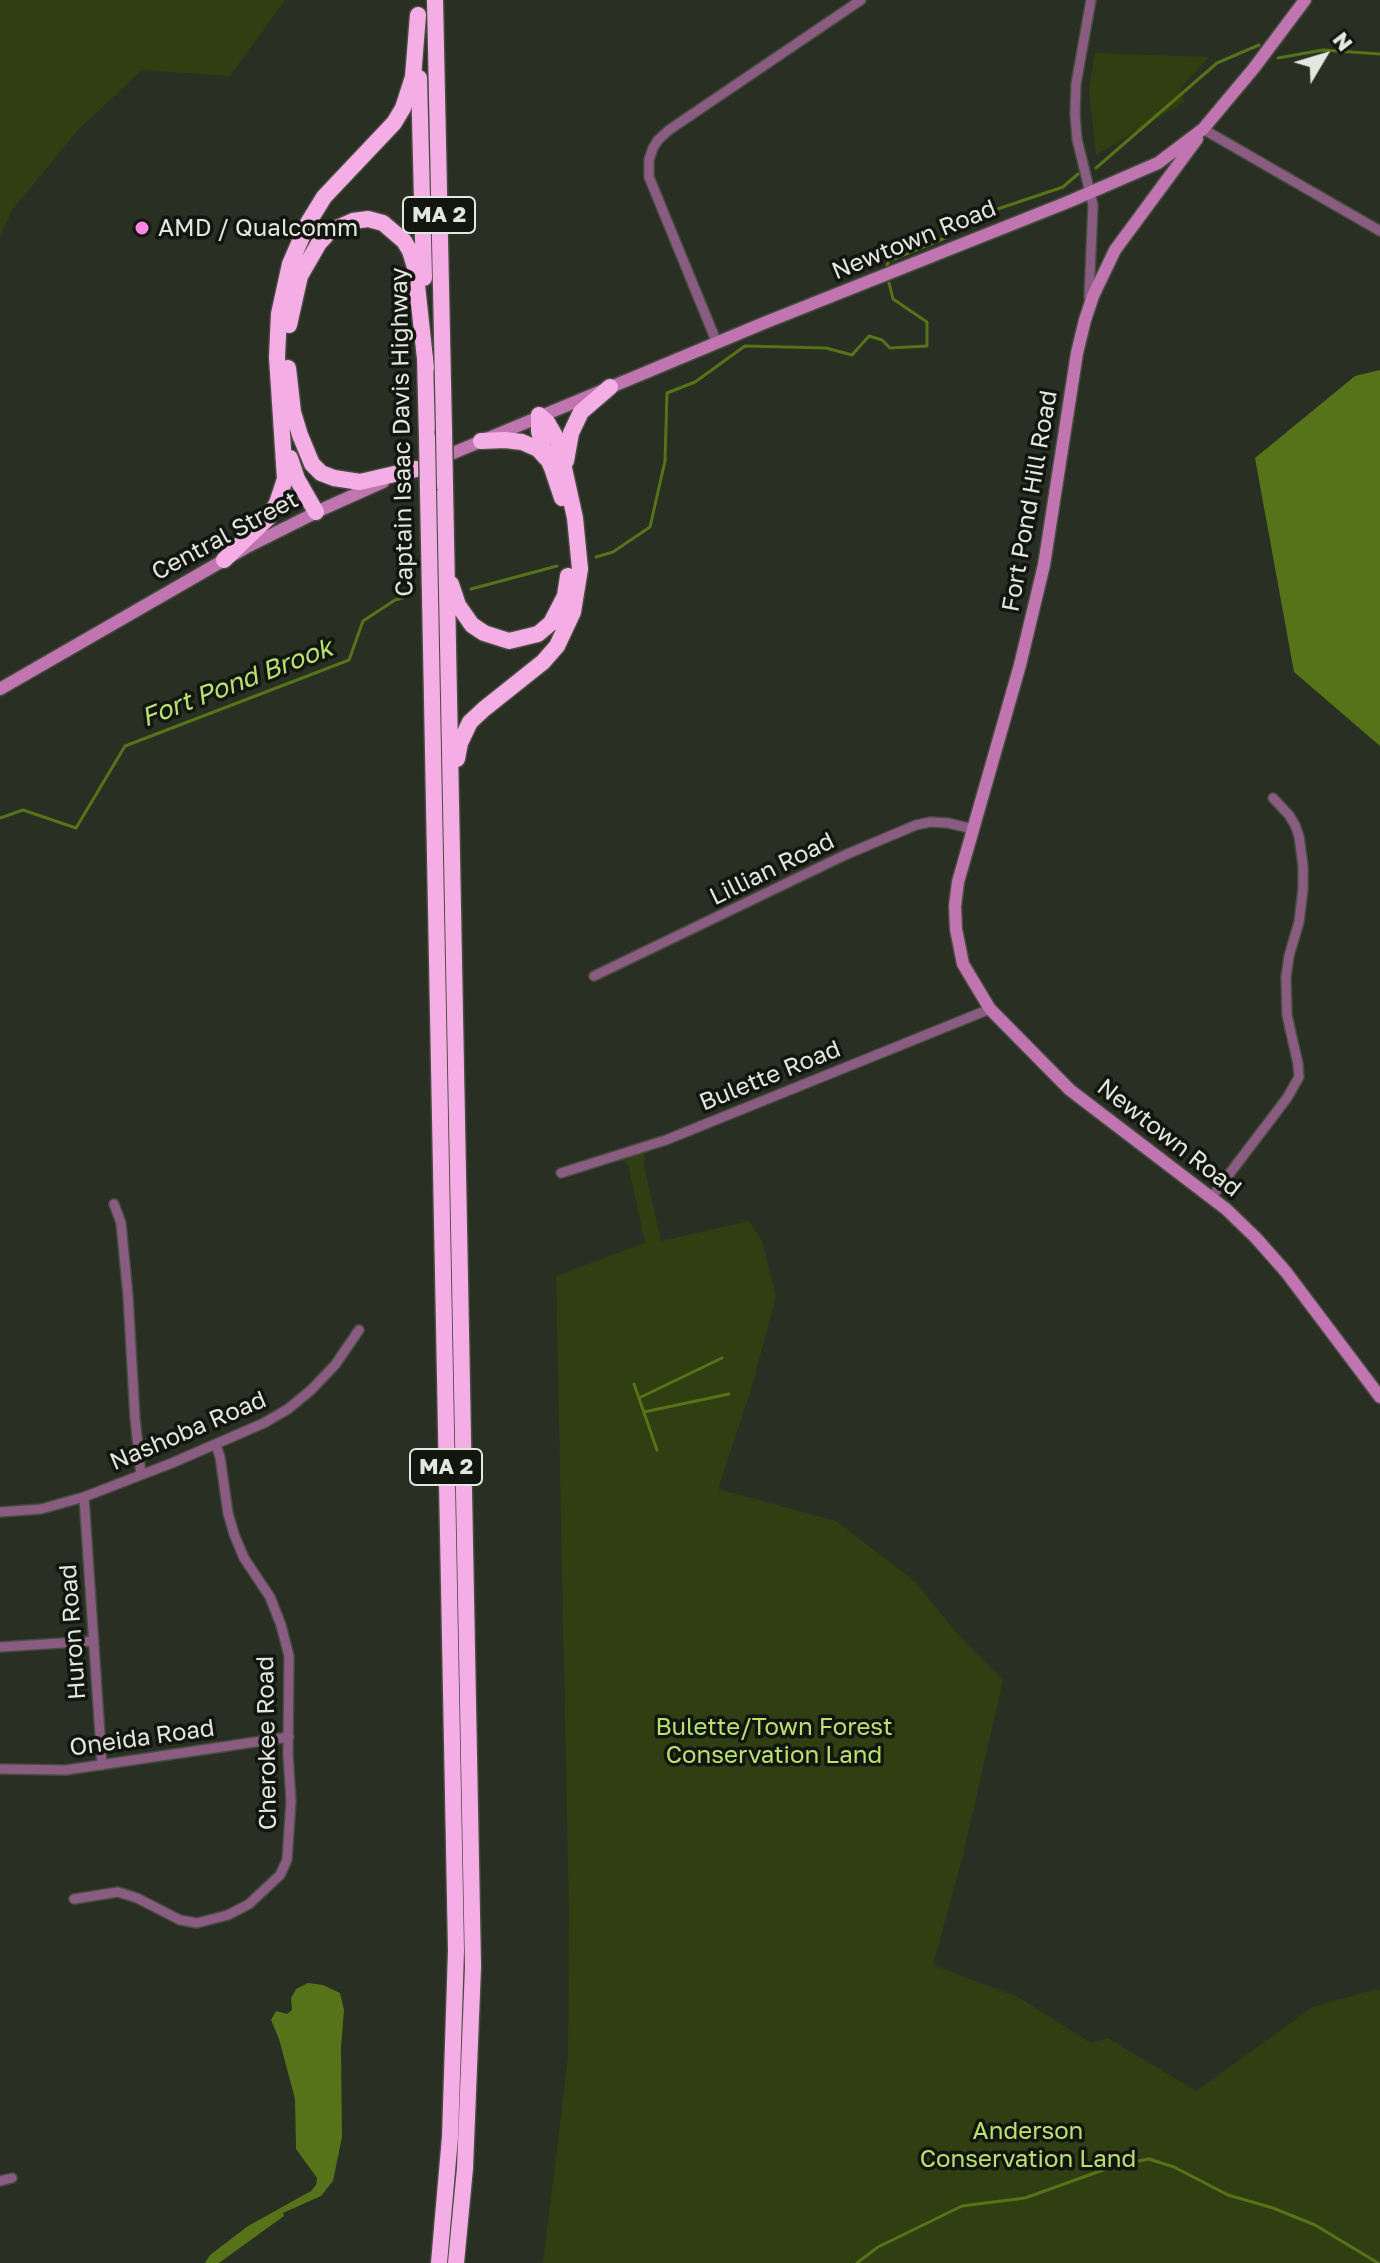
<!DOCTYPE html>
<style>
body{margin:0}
#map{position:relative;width:1380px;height:2263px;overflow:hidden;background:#292f22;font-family:"Golos Text",sans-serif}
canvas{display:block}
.north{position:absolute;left:1284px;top:16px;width:80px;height:80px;-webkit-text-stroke:6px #131610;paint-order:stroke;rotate:52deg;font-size:22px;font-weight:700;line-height:32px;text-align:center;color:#e3e7df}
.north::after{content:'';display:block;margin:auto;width:28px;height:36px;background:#e3e7df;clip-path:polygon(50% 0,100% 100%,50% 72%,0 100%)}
</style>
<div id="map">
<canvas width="1380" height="2263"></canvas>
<div class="north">N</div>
</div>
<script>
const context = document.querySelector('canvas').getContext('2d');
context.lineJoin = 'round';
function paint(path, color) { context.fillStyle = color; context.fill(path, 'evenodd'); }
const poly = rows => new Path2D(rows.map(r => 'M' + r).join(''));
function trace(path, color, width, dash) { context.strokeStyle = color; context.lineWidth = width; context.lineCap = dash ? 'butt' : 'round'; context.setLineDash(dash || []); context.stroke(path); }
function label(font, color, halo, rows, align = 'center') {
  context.font = font + ' "Golos Text",sans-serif'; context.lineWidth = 7; context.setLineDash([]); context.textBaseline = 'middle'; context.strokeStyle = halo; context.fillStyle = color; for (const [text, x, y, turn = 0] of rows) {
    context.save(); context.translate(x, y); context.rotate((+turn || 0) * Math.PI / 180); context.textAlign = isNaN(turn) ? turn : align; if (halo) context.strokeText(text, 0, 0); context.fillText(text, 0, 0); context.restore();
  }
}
const green = poly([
 [0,0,285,0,230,76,142,70,78,130,13,209,0,236],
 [1095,53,1209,57,1180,88,1184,102,1096,155,1089,90],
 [645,1152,644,1166,661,1241,749,1221,762,1241,776,1296,752,1386,718,1489,836,1521,914,1581,961,1638,1003,1680,962,1859,933,1965,1018,1997,1091,2043,1108,2038,1196,2091,1313,2007,1372,1990,1380,1990,1380,2263,543,2263,568,2058,569,1914,556,1276,645,1243,629,1168,628,1164,620,1159]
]);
const water = poly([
 [1380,370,1380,746,1294,672,1255,458,1355,376],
 [308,1983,323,1985,340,1993,344,2010,341,2048,342,2137,333,2181,321,2196,283,2213,284,2216,219,2263,205,2263,210,2255,248,2226,311,2191,316,2185,317,2178,296,2149,295,2099,279,2039,271,2020,276,2011,287,2014,292,2010,291,1998,296,1989]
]);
const stream = poly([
 [1278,58,1323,50,1380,54],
 [1096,168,1217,63,1259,45],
 [887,265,889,261,945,238,953,224,1063,187,1078,174],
 [596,557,613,552,650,527,665,461,667,393,695,382,745,346,826,348,852,355,869,336,882,340,890,348,927,346,927,322,893,299,889,283],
 [471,589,557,566],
 [0,818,23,810,76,828,125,746,349,660,363,621,395,600,410,596],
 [634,1384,657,1450],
 [639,1398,722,1358],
 [644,1412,729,1394],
 [857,2263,878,2247,962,2206,1025,2198,1117,2165,1149,2159,1174,2167,1228,2195,1273,2208,1315,2225,1378,2263]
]);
const street = poly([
 [1203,129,1380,231],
 [1089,297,1093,205,1077,139,1075,114,1076,84,1091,0],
 [717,343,649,177,649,160,653,148,658,140,669,130,694,113,861,0],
 [594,976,845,855,916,825,930,822,948,823,973,829],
 [561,1173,666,1140,990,1009],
 [1211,1198,1287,1098,1299,1077,1298,1064,1287,1015,1286,977,1289,956,1299,922,1303,889,1303,866,1299,836,1295,825,1289,815,1273,798],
 [114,1204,121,1223,128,1296,135,1418,141,1475],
 [84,1497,102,1765],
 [0,1512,41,1509,84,1497,172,1463,264,1423,288,1409,311,1390,335,1365,359,1330],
 [0,1647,94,1641],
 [0,1769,66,1770,289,1737],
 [74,1899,118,1892,137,1898,180,1920,197,1923,228,1915,249,1904,280,1875,287,1860,291,1801,288,1754,289,1656,281,1625,270,1597,244,1558,234,1534,228,1513,220,1457,216,1445],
 [0,2181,12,2178]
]);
const secondary = poly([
 [1197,139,1115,250,1093,296,1085,320,1077,353,1044,565,1020,665,958,882,955,906,956,929,963,964,990,1009,1070,1090,1226,1209,1256,1238,1286,1272,1380,1397],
 [441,458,764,323,1068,202,1158,163,1203,129,1254,68,1305,0],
 [0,689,245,548,325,508,383,482]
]);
const highway = poly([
 [435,0,444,430],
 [419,78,424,278],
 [289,325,300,276,319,243,330,231,353,221,368,219,383,223,404,241,410,251,415,267,426,368],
 [425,357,427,438],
 [288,368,293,412,300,435,312,464,321,473,334,478,360,482,416,469],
 [539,415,539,431,543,448,552,468,562,498],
 [481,441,505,440,522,442,538,449,546,458],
 [290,458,297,479,316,512],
 [566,461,571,433,581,412,610,387],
 [445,486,473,1967,465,2168,456,2263],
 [428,491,456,1950,450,2137,439,2263],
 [224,560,269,517,277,503,285,479,277,357,279,314,290,264,308,223,324,197,394,123,403,108,413,77,418,15],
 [451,584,458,605,472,625,484,633,509,641,538,634,551,623,565,596,568,576],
 [457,759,460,743,470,722,484,709,543,662,557,646,573,612,580,569,575,518,558,441,547,422,539,415]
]);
const highwayBridge = poly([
 [444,430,445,486],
 [427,438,428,491]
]);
const markers = [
 [142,228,8,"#fb87e5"]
];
const shields = [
 [439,215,72],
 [446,1467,72]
];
const shieldNames = [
 ["MA 2",439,215],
 ["MA 2",446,1467]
];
const poiNames = [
 ["AMD / Qualcomm",158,228]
];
const streetNames = [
 ["Newtown Road",914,240,-22],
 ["Captain Isaac Davis Highway",402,432,-91],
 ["Fort Pond Hill Road",1030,501,-80],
 ["Central Street",225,536,-28],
 ["Lillian Road",772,869,-26],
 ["Bulette Road",770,1076,-22],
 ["Newtown Road",1169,1138,38],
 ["Nashoba Road",188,1431,-23],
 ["Huron Road",73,1632,-94],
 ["Oneida Road",142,1738,-8],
 ["Cherokee Road",267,1743,-91]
];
const parkNames = [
 ["Bulette/Town Forest",774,1727],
 ["Conservation Land",774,1755],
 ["Anderson",1028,2131],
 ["Conservation Land",1028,2159]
];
const waterNames = [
 ["Fort Pond Brook",237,683,-21]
];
paint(green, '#303f12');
paint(water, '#567319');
trace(stream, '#567319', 3);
trace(street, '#474c40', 12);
trace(secondary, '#474c40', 15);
trace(highway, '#474c40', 19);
trace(street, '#8b5c81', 9);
trace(secondary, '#c075b1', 12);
trace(highway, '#f5aee5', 16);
trace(highwayBridge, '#474c40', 19, []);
trace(highwayBridge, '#f5aee5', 16);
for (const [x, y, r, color] of markers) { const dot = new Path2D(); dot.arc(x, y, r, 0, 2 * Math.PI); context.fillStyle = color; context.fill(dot); trace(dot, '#131610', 3); }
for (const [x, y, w] of shields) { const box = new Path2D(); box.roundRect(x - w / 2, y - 18, w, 36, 6); context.fillStyle = '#131610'; context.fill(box); trace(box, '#e3e7df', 2); }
label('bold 22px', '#e3e7df', null, shieldNames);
label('24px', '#e3e7df', '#131610', poiNames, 'left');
label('24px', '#e3e7df', '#131610', streetNames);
label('24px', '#b8e270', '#131610', parkNames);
label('italic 26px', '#b7e170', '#131610', waterNames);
</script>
